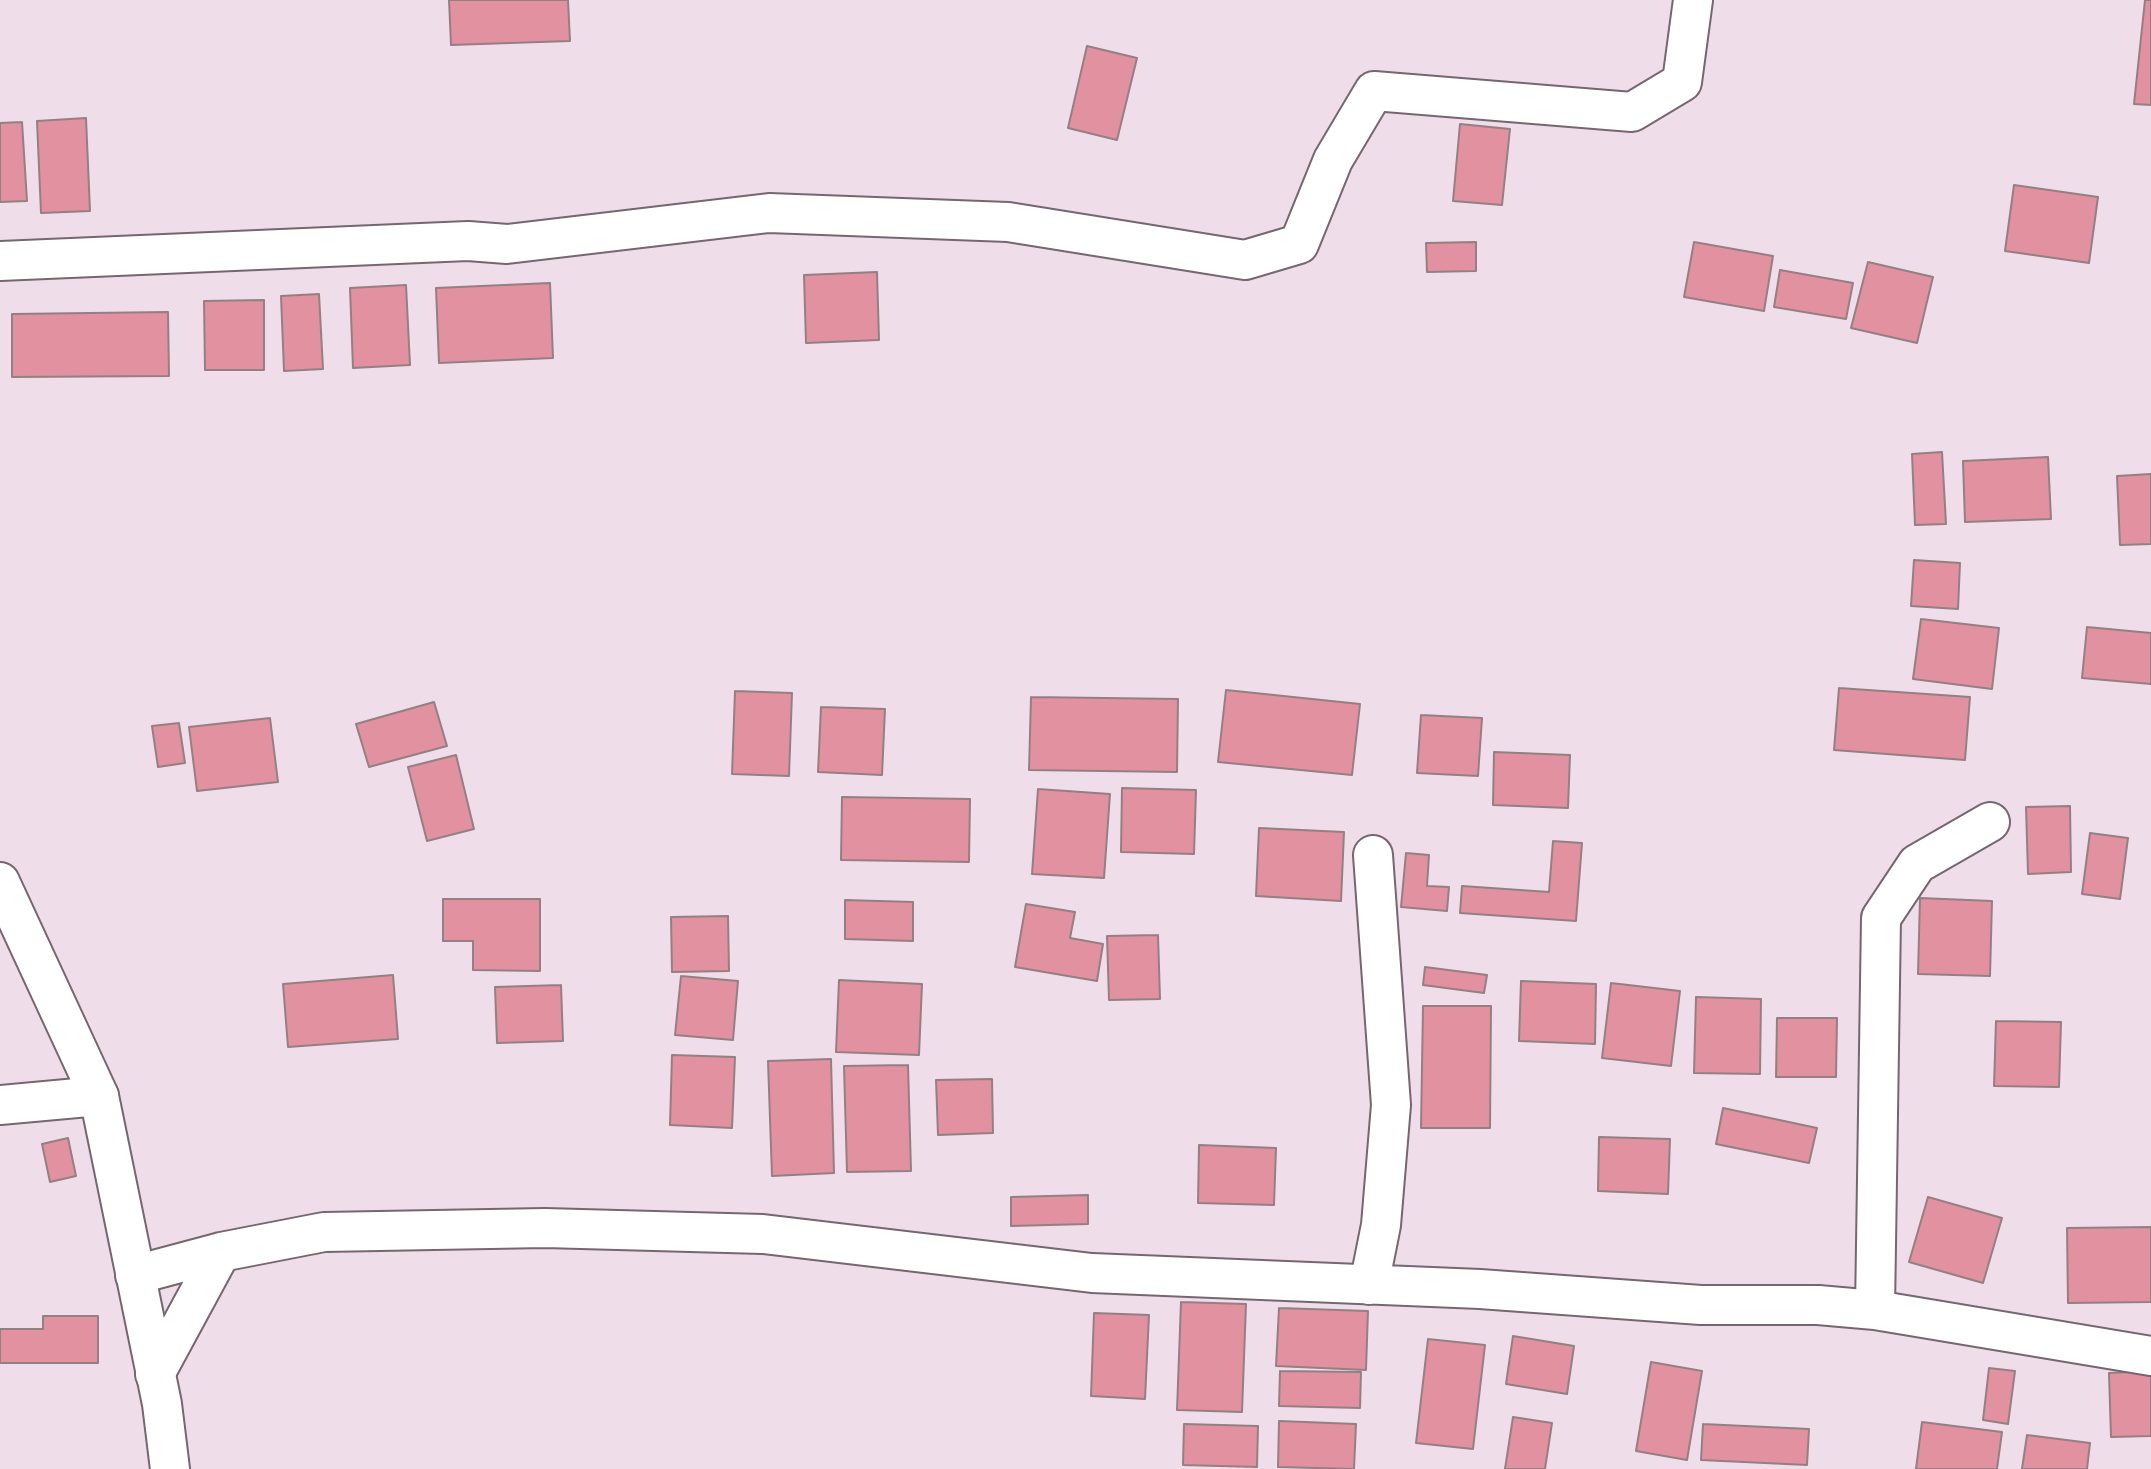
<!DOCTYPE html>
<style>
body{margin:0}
canvas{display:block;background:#f0ddea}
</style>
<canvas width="2151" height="1469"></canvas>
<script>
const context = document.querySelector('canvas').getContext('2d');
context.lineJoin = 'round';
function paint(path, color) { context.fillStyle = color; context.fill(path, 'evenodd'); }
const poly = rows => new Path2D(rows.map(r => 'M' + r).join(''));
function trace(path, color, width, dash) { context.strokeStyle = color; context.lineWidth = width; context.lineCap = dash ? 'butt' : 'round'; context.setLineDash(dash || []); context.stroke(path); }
const building = poly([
 [449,0,568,0,570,41,451,45,449,0],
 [2145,0,2151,0,2151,105,2134,104,2145,0],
 [1087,46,1137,58,1117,140,1068,128,1087,46],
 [86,118,90,211,41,213,37,121,86,118],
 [22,122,27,201,0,202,0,123,22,122],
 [1460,124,1510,129,1502,205,1453,201,1460,124],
 [2014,185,2098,197,2089,263,2005,251,2014,185],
 [1476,242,1476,271,1427,272,1426,243,1476,242],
 [1694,242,1773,256,1764,311,1684,297,1694,242],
 [1868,262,1933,277,1917,343,1851,328,1868,262],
 [1780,270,1853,283,1846,319,1774,307,1780,270],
 [877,272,879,340,806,343,804,275,877,272],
 [550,283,553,358,439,363,436,288,550,283],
 [406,285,410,365,353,368,350,288,406,285],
 [319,294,323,369,284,371,281,296,319,294],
 [264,300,264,370,205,370,204,301,264,300],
 [168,312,169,376,12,377,12,314,168,312],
 [1942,452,1946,524,1915,525,1912,454,1942,452],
 [2048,457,2051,519,1965,522,1963,461,2048,457],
 [2151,474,2151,544,2120,545,2117,476,2151,474],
 [1914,560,1960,563,1958,609,1911,606,1914,560],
 [1921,619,1999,628,1992,689,1913,679,1921,619],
 [2087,627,2151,633,2151,684,2082,678,2087,627],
 [1839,688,1970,697,1965,760,1834,750,1839,688],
 [1226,690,1360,704,1352,775,1218,762,1226,690],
 [735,691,792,693,789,776,732,774,735,691],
 [1031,697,1178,699,1177,772,1029,770,1031,697],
 [434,702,447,746,369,767,356,724,434,702],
 [821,707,885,709,882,775,818,772,821,707],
 [1421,715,1482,718,1478,776,1417,773,1421,715],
 [270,718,278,782,197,791,189,727,270,718],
 [179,723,185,763,158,767,152,726,179,723],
 [1494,752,1570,755,1568,808,1493,805,1494,752],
 [456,755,474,829,427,841,408,767,456,755],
 [1122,788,1196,790,1194,854,1121,852,1122,788],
 [1038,789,1110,794,1104,878,1032,874,1038,789],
 [842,797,970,799,969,862,841,860,842,797],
 [2070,806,2071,872,2028,874,2026,807,2070,806],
 [1259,828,1344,832,1341,901,1256,896,1259,828],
 [2090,833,2128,838,2120,899,2082,894,2090,833],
 [1553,841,1582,843,1576,921,1460,913,1462,886,1549,892,1553,841],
 [1406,853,1429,855,1427,886,1449,887,1447,911,1401,907,1406,853],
 [1920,898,1992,901,1990,976,1918,974,1920,898],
 [443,899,540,899,540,971,473,970,473,941,443,941,443,899],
 [845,900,913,902,913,941,845,939,845,900],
 [1026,904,1075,912,1070,938,1103,944,1097,981,1015,967,1026,904],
 [728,916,729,971,672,972,671,917,728,916],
 [1158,935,1160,999,1109,1000,1107,936,1158,935],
 [1425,967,1487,975,1484,993,1423,985,1425,967],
 [393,975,398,1039,288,1047,283,984,393,975],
 [681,976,738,981,733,1040,675,1035,681,976],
 [839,980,922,984,919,1055,836,1052,839,980],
 [1521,981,1596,984,1595,1044,1519,1041,1521,981],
 [1611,983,1680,991,1671,1066,1602,1058,1611,983],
 [561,985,563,1041,497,1043,495,987,561,985],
 [1696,997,1761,999,1760,1074,1694,1073,1696,997],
 [1423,1006,1491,1006,1490,1128,1421,1128,1423,1006],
 [1777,1018,1837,1018,1836,1077,1776,1077,1777,1018],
 [1996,1021,2061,1022,2059,1087,1994,1086,1996,1021],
 [672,1055,735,1057,732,1128,670,1125,672,1055],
 [831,1059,834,1173,772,1176,768,1061,831,1059],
 [908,1065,911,1171,847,1172,844,1066,908,1065],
 [992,1079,993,1133,938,1135,936,1080,992,1079],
 [1723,1108,1817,1128,1809,1163,1716,1144,1723,1108],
 [1599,1137,1670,1139,1668,1194,1598,1191,1599,1137],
 [68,1138,76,1176,50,1182,42,1144,68,1138],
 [1199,1145,1276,1148,1274,1205,1198,1203,1199,1145],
 [1088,1195,1088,1224,1011,1226,1011,1197,1088,1195],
 [1928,1197,2002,1218,1983,1283,1909,1262,1928,1197],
 [2151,1227,2151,1302,2068,1303,2067,1228,2151,1227],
 [1181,1302,1246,1304,1242,1412,1177,1410,1181,1302],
 [1279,1308,1368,1311,1366,1370,1276,1366,1279,1308],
 [1094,1313,1149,1315,1145,1399,1091,1396,1094,1313],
 [43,1316,98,1316,98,1363,0,1363,0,1329,43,1329,43,1316],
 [1513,1336,1574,1346,1567,1394,1506,1384,1513,1336],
 [1428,1339,1485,1345,1473,1449,1416,1443,1428,1339],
 [1651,1362,1702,1371,1687,1460,1636,1451,1651,1362],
 [1989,1368,2015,1371,2008,1424,1983,1420,1989,1368],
 [1280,1371,1361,1372,1360,1408,1279,1406,1280,1371],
 [2151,1371,2151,1436,2111,1437,2109,1373,2151,1371],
 [1513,1417,1552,1423,1545,1469,1505,1469,1513,1417],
 [1279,1421,1356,1424,1354,1469,1278,1467,1279,1421],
 [1922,1422,2002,1432,1997,1469,1916,1469,1922,1422],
 [1184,1424,1258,1426,1257,1467,1183,1465,1184,1424],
 [1703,1424,1809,1429,1807,1465,1701,1460,1703,1424],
 [2027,1435,2090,1443,2087,1469,2022,1469,2027,1435]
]);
const minor = poly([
 [0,261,468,241,507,244,769,213,1008,222,1245,260,1299,244,1333,160,1374,91,1632,112,1682,82,1693,0],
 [0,1105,99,1096],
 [135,1275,221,1252,324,1232,545,1228,763,1234,1092,1273,1480,1289,1701,1305,1818,1305,1875,1310,2151,1356],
 [1369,1285,1381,1225,1391,1105,1373,855],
 [1875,1310,1881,918,1917,864,1990,822],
 [155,1374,221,1252]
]);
const tertiary = poly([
 [0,882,99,1096,162,1404,170,1469]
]);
paint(building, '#e291a0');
trace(building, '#947f82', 2);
trace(minor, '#766670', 42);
trace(tertiary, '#766670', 42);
trace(minor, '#fff', 38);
trace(tertiary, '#fff', 38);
</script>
